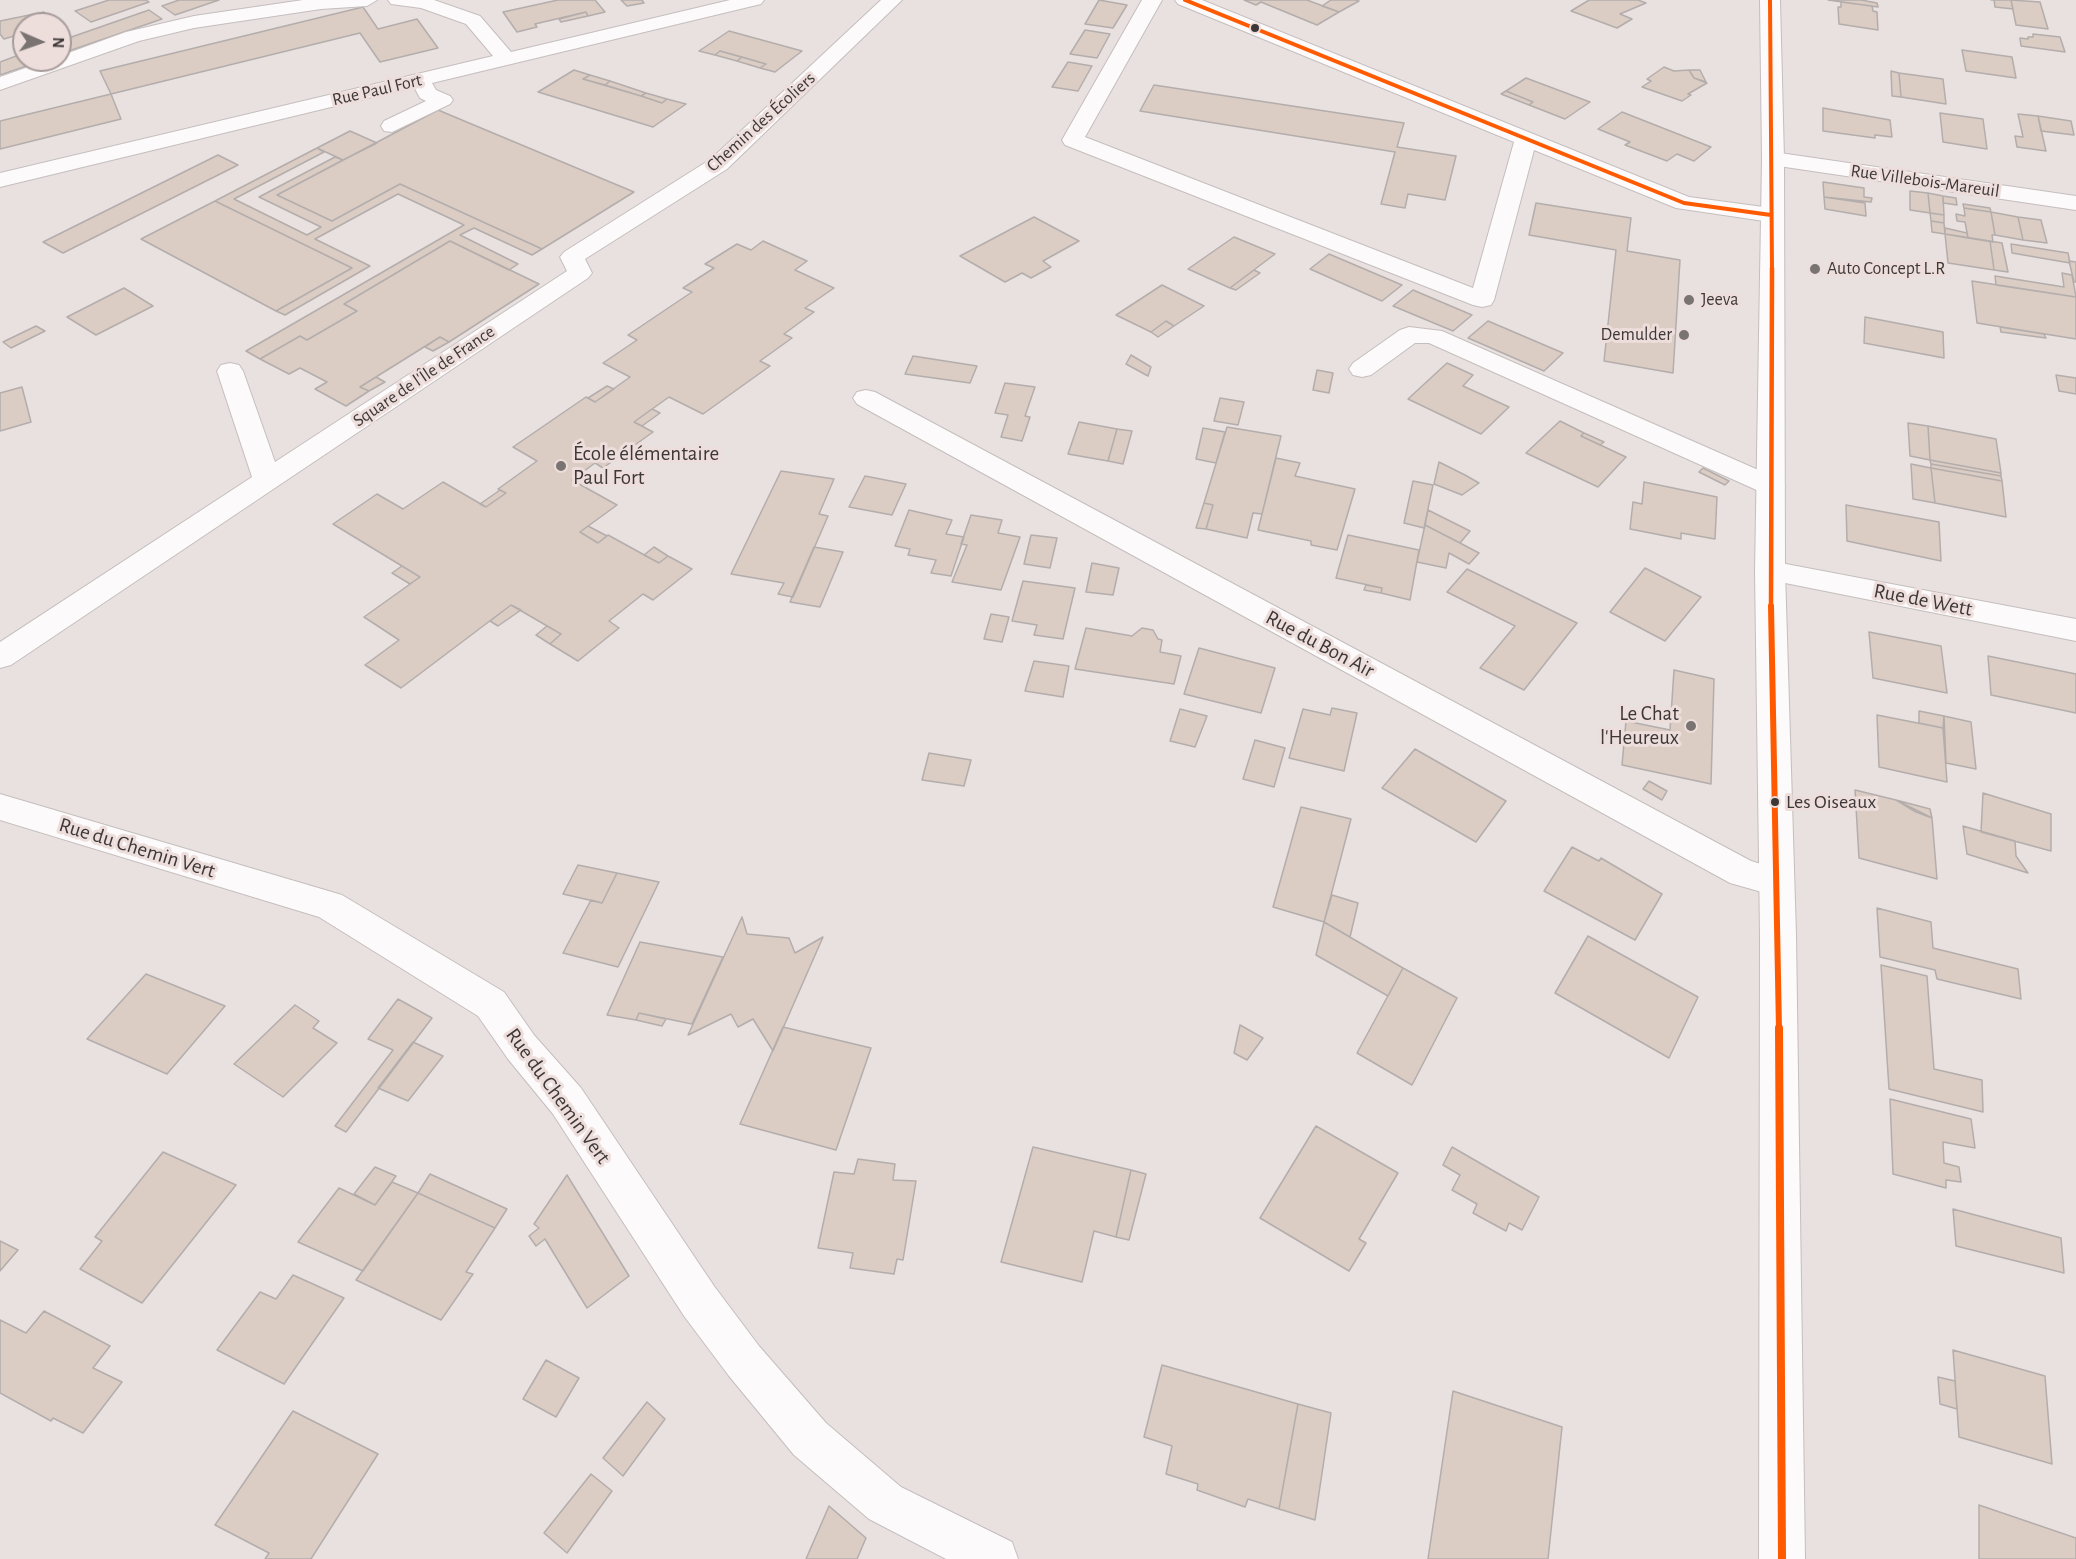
<!DOCTYPE html>
<meta charset="utf-8">
<style>
body{margin:0}
#map{position:relative;width:2076px;height:1559px;overflow:hidden;background:#e9e1e0;font-family:"Alegreya Sans",sans-serif}
canvas{display:block}
.north{position:absolute;left:12px;top:12px;width:60px;height:60px;box-sizing:border-box;background:#eddedc;border:2px solid #a79c9a;border-radius:50%;rotate:92deg;font-size:16px;font-weight:700;line-height:24px;text-align:center;color:#3d3837}
.north::after{content:'';display:block;margin:auto;width:21px;height:27px;background:#797372;clip-path:polygon(50% 0,100% 100%,50% 72%,0 100%)}
</style>
<div id="map">
<canvas width="2076" height="1559"></canvas>
<div class="north">N</div>
</div>
<script>
const context = document.querySelector('canvas').getContext('2d');
context.lineJoin = 'round';
function paint(path, color) { context.fillStyle = color; context.fill(path, 'evenodd'); }
const poly = rows => new Path2D(rows.map(r => 'M' + r).join(''));
function trace(path, color, width, dash) { context.strokeStyle = color; context.lineWidth = width; context.lineCap = dash ? 'butt' : 'round'; context.setLineDash(dash || []); context.stroke(path); }
function label(font, color, halo, rows, align = 'center') {
  context.font = font + ' "Alegreya Sans",sans-serif'; context.lineWidth = 6; context.setLineDash([]); context.textBaseline = 'middle'; context.strokeStyle = halo; context.fillStyle = color; for (const [text, x, y, turn = 0] of rows) {
    context.save(); context.translate(x, y); context.rotate((+turn || 0) * Math.PI / 180); context.textAlign = isNaN(turn) ? turn : align; if (halo) context.strokeText(text, 0, 0); context.fillText(text, 0, 0); context.restore();
  }
}
const building = poly([
 [109,0,146,0,149,2,91,22,75,11,109,0],
 [179,0,219,0,175,15,162,6,179,0],
 [558,0,595,0,605,12,588,16,586,12,535,24,537,27,517,32,503,12,558,0],
 [621,0,642,0,644,3,627,6,621,0],
 [1099,0,1127,5,1113,28,1085,24,1099,0],
 [1244,0,1307,0,1339,12,1317,25,1261,2,1256,5,1244,0],
 [1331,0,1355,0,1359,1,1339,12,1322,6,1331,0],
 [1589,0,1638,0,1646,3,1620,14,1632,19,1617,28,1571,11,1589,0],
 [1861,0,1877,3,1878,7,1828,0,1861,0],
 [1991,0,2011,0,2013,9,1995,7,1994,0,1991,0],
 [2011,0,2040,2,2048,29,2016,25,2011,0],
 [1841,2,1872,6,1873,11,1877,12,1878,30,1839,24,1838,7,1841,7,1841,2],
 [363,7,378,29,417,19,438,48,380,62,360,33,111,94,100,71,363,7],
 [149,10,162,19,60,54,60,41,149,10],
 [44,12,54,24,24,24,24,33,4,39,0,34,0,21,44,12],
 [586,12,588,16,561,22,559,19,586,12],
 [1085,30,1110,34,1097,58,1070,54,1085,30],
 [729,31,802,51,775,72,760,68,766,64,720,51,715,55,699,51,729,31],
 [2033,34,2060,37,2065,52,2021,46,2020,38,2028,39,2028,37,2033,37,2033,34],
 [1962,50,2012,57,2016,78,1966,71,1962,50],
 [720,51,742,57,737,61,715,55,720,51],
 [24,53,24,60,44,60,0,75,0,62,24,53],
 [742,57,766,64,760,68,737,61,742,57],
 [1068,62,1092,66,1078,91,1052,87,1068,62],
 [1664,67,1674,71,1689,70,1694,78,1707,83,1688,94,1691,95,1682,101,1642,87,1651,81,1647,79,1664,67],
 [574,70,590,75,583,79,641,96,662,103,667,99,686,104,653,127,538,92,574,70],
 [1689,70,1700,70,1706,82,1694,78,1689,70],
 [1891,71,1899,73,1901,97,1892,96,1891,71],
 [1899,73,1943,79,1946,104,1901,97,1899,73],
 [590,75,610,81,605,85,583,79,590,75],
 [1526,78,1590,102,1565,119,1529,105,1533,102,1506,91,1526,78],
 [610,81,646,93,641,96,605,85,610,81],
 [1154,85,1404,123,1397,147,1456,156,1445,200,1408,194,1405,208,1381,204,1395,152,1140,111,1154,85],
 [1506,91,1533,102,1529,105,1501,94,1506,91],
 [646,93,667,99,662,103,641,96,646,93],
 [111,94,121,119,0,149,0,121,111,94],
 [1823,108,1890,120,1892,137,1875,135,1875,138,1823,131,1823,108],
 [438,110,634,192,542,249,400,184,332,221,277,195,438,110],
 [1622,112,1711,147,1694,161,1677,154,1667,161,1625,145,1630,142,1598,129,1622,112],
 [1940,113,1983,119,1987,149,1943,142,1940,113],
 [2018,114,2038,116,2046,151,2017,147,2015,136,2023,137,2018,114],
 [2038,116,2071,121,2074,135,2041,131,2038,116],
 [350,131,377,143,343,160,317,148,350,131],
 [317,148,324,152,234,199,307,235,321,227,259,197,335,157,343,160,277,195,332,221,400,184,542,249,532,255,474,228,460,235,518,264,509,270,450,241,344,304,357,311,307,340,300,336,260,359,246,351,464,225,398,194,315,239,370,266,285,315,276,311,352,268,215,201,317,148],
 [218,155,238,165,63,253,43,242,218,155],
 [1823,182,1864,188,1864,197,1872,198,1871,202,1824,197,1823,182],
 [1910,191,1928,193,1930,213,1910,210,1910,191],
 [1928,193,1943,196,1944,215,1930,213,1928,193],
 [1943,196,1956,198,1957,205,1943,203,1943,196],
 [1824,197,1865,203,1866,216,1825,209,1824,197],
 [215,201,352,268,276,311,141,239,215,201],
 [1536,203,1631,218,1627,251,1680,260,1673,373,1604,361,1616,250,1529,235,1536,203],
 [1963,204,1990,208,1991,212,1964,208,1963,204],
 [1964,208,1991,212,1995,235,1992,235,1993,242,1968,238,1965,222,1957,221,1956,214,1965,216,1964,208],
 [1991,212,2018,217,2023,240,1995,235,1991,212],
 [1930,213,1944,215,1944,223,1931,221,1930,213],
 [1034,217,1079,241,1043,261,1051,267,1031,278,1022,273,1005,282,960,256,1034,217],
 [2018,217,2041,220,2047,243,2023,240,2018,217],
 [1931,221,1944,223,1945,234,1932,232,1931,221],
 [1945,228,1967,233,1968,238,1945,234,1945,228],
 [1945,234,1990,241,1994,270,1948,263,1945,234],
 [1234,237,1275,254,1230,288,1188,269,1234,237],
 [450,241,539,284,449,342,440,337,360,387,369,391,346,406,315,389,327,382,300,368,289,374,260,359,300,336,307,340,357,311,344,304,450,241],
 [763,241,807,261,795,270,834,288,805,308,814,312,784,334,792,338,760,361,770,366,703,414,669,397,634,422,653,432,603,468,595,463,572,480,617,505,580,532,598,543,608,535,659,563,668,556,692,569,653,600,643,594,609,621,619,628,578,661,550,644,561,634,511,605,401,688,365,665,399,640,364,617,420,577,333,524,377,494,403,509,443,482,486,507,506,493,498,489,537,461,513,447,586,397,595,402,630,377,603,363,637,340,628,335,692,292,683,288,714,268,705,264,737,244,751,250,763,241],
 [1990,241,2002,243,2008,272,1994,270,1990,241],
 [2011,244,2068,253,2070,263,2012,253,2011,244],
 [1329,254,1402,285,1382,301,1310,269,1329,254],
 [2069,261,2076,262,2076,282,2074,282,2069,261],
 [1254,270,1260,273,1236,290,1230,288,1254,270],
 [2062,273,2072,275,2076,297,1996,285,1995,276,2064,287,2062,273],
 [1972,281,2076,297,2076,339,1977,323,1972,281],
 [1162,285,1204,306,1174,326,1166,321,1151,332,1116,315,1162,285],
 [124,288,153,306,96,335,67,317,124,288],
 [1413,290,1472,315,1453,331,1393,306,1413,290],
 [1865,317,1943,332,1944,358,1864,343,1865,317],
 [1166,321,1174,326,1158,337,1151,332,1166,321],
 [1488,321,1563,353,1544,371,1468,338,1488,321],
 [36,326,45,331,11,348,3,342,36,326],
 [2000,327,2044,334,2046,338,2001,332,2000,327],
 [440,337,449,342,433,351,425,347,440,337],
 [1131,355,1151,367,1148,376,1126,364,1131,355],
 [913,356,977,366,970,383,905,374,913,356],
 [1447,363,1473,375,1463,386,1509,407,1481,434,1408,399,1447,363],
 [1317,370,1333,373,1329,393,1313,390,1317,370],
 [2056,375,2076,378,2076,394,2059,391,2056,375],
 [376,377,385,382,369,391,360,387,376,377],
 [1005,383,1035,387,1025,416,1030,417,1022,441,1001,437,1008,415,995,413,1005,383],
 [607,386,614,389,595,402,588,398,607,386],
 [22,387,31,422,0,431,0,393,22,387],
 [1220,398,1244,402,1238,425,1214,421,1220,398],
 [652,409,660,413,642,426,634,422,652,409],
 [1560,421,1584,433,1581,436,1626,457,1598,487,1526,453,1560,421],
 [1079,422,1117,429,1108,461,1068,454,1079,422],
 [1908,423,1928,426,1930,460,1910,456,1908,423],
 [1928,426,1996,439,2001,473,1930,460,1928,426],
 [1227,427,1281,436,1262,514,1253,513,1247,538,1206,529,1213,505,1204,503,1227,427],
 [1203,428,1225,432,1216,463,1196,459,1203,428],
 [1117,429,1132,431,1123,464,1108,461,1117,429],
 [1584,433,1604,442,1600,445,1581,436,1584,433],
 [1276,458,1300,463,1295,476,1355,489,1337,550,1311,545,1311,541,1258,530,1276,458],
 [1930,460,2001,473,2001,476,1931,464,1930,460],
 [1439,462,1465,475,1479,483,1462,495,1434,484,1439,462],
 [1911,464,1931,468,1935,503,1913,499,1911,464],
 [1931,464,2001,476,2002,481,1931,468,1931,464],
 [1703,468,1729,481,1725,485,1699,472,1703,468],
 [1931,468,2002,481,2006,517,1935,503,1931,468],
 [781,471,834,479,819,514,828,516,793,597,778,594,784,583,731,574,781,471],
 [865,476,906,484,892,515,849,507,865,476],
 [1413,481,1433,485,1424,528,1404,523,1413,481],
 [1644,482,1717,497,1715,539,1681,533,1681,539,1630,529,1633,502,1642,504,1644,482],
 [500,490,506,493,486,507,480,504,500,490],
 [1204,503,1213,505,1206,529,1196,528,1204,503],
 [1846,505,1939,522,1941,561,1847,541,1846,505],
 [909,510,952,520,946,534,964,537,951,576,931,573,936,560,908,555,910,549,895,546,909,510],
 [1428,510,1470,531,1460,543,1425,525,1428,510],
 [971,515,1002,520,998,533,1020,537,1001,590,952,582,967,545,961,544,971,515],
 [1425,525,1460,543,1479,553,1469,564,1449,553,1446,568,1417,562,1425,525],
 [588,526,607,536,598,543,580,532,588,526],
 [1031,535,1057,538,1050,568,1024,564,1031,535],
 [1348,535,1419,550,1410,600,1381,593,1382,588,1336,578,1348,535],
 [654,547,668,556,659,563,644,555,654,547],
 [814,547,843,552,820,607,790,602,814,547],
 [1092,563,1119,568,1113,595,1086,592,1092,563],
 [402,566,420,577,410,584,392,573,402,566],
 [1645,568,1701,597,1665,641,1610,612,1645,568],
 [1467,569,1577,623,1524,690,1480,668,1515,626,1447,592,1467,569],
 [1023,581,1075,588,1063,639,1034,635,1037,625,1012,621,1023,581],
 [1366,585,1382,588,1381,593,1364,590,1366,585],
 [511,605,521,610,498,626,490,621,511,605],
 [991,614,1009,617,1002,642,984,639,991,614],
 [547,626,561,634,550,644,536,635,547,626],
 [1086,628,1132,636,1142,628,1153,630,1158,639,1162,640,1160,652,1181,656,1174,684,1075,669,1086,628],
 [1869,632,1941,646,1947,693,1873,678,1869,632],
 [1199,648,1275,668,1261,713,1184,694,1199,648],
 [1988,656,2076,674,2076,713,1991,695,1988,656],
 [1034,661,1069,666,1063,697,1025,691,1034,661],
 [1674,670,1714,679,1711,784,1622,765,1626,721,1670,730,1674,670],
 [1332,708,1357,713,1344,771,1289,758,1303,709,1330,715,1332,708],
 [1180,709,1207,716,1195,747,1170,741,1180,709],
 [1919,711,1944,716,1943,728,1919,723,1919,711],
 [1877,715,1943,728,1947,782,1879,767,1877,715],
 [1944,716,1971,722,1976,769,1946,763,1944,716],
 [1255,740,1285,748,1274,787,1243,779,1255,740],
 [1415,749,1506,801,1476,842,1382,788,1415,749],
 [929,753,971,760,964,786,922,780,929,753],
 [1649,781,1667,791,1662,800,1643,789,1649,781],
 [1855,790,1896,800,1932,818,1937,879,1859,858,1855,790],
 [1983,793,2051,814,2051,851,1981,832,1983,793],
 [1896,800,1930,809,1932,818,1916,812,1896,800],
 [1301,807,1351,819,1324,922,1273,907,1301,807],
 [1963,826,2015,841,2016,856,2028,873,1967,854,1963,826],
 [1572,847,1599,861,1601,858,1662,894,1635,940,1544,891,1572,847],
 [578,865,617,873,602,903,563,894,578,865],
 [617,873,659,882,618,967,563,953,591,900,602,903,617,873],
 [1332,895,1358,903,1350,937,1324,922,1332,895],
 [1877,908,1931,922,1933,948,2018,969,2021,999,1937,979,1935,970,1880,957,1877,908],
 [742,917,747,934,789,938,795,953,823,937,773,1051,753,1019,738,1027,731,1014,688,1035,742,917],
 [1324,922,1403,968,1388,996,1316,955,1324,922],
 [1588,936,1698,997,1669,1058,1555,993,1588,936],
 [640,942,723,957,692,1024,639,1013,636,1020,607,1015,640,942],
 [1881,965,1927,976,1934,1069,1982,1080,1983,1112,1889,1089,1881,965],
 [1403,968,1457,998,1412,1085,1357,1053,1403,968],
 [146,974,225,1006,167,1074,87,1039,146,974],
 [398,999,432,1018,346,1132,335,1126,393,1050,368,1039,398,999],
 [295,1005,319,1021,313,1028,337,1043,283,1097,234,1064,295,1005],
 [639,1013,666,1019,662,1026,636,1020,639,1013],
 [1240,1025,1263,1038,1247,1060,1234,1053,1240,1025],
 [783,1027,871,1048,836,1150,740,1124,783,1027],
 [413,1042,443,1056,408,1101,378,1088,413,1042],
 [1890,1099,1971,1119,1975,1148,1943,1142,1944,1163,1959,1167,1961,1182,1946,1180,1946,1188,1893,1174,1890,1099],
 [1316,1126,1398,1173,1359,1239,1366,1243,1349,1271,1260,1218,1316,1126],
 [1033,1147,1131,1170,1116,1237,1094,1231,1082,1282,1001,1262,1033,1147],
 [1452,1147,1539,1197,1522,1230,1509,1223,1506,1231,1473,1213,1477,1204,1452,1190,1460,1175,1443,1165,1452,1147],
 [163,1152,236,1185,142,1303,80,1269,102,1241,95,1237,163,1152],
 [858,1159,895,1164,893,1180,916,1181,903,1260,897,1259,894,1274,850,1268,853,1253,818,1248,834,1172,854,1174,858,1159],
 [375,1167,396,1176,375,1205,354,1194,375,1167],
 [1131,1170,1146,1174,1129,1240,1116,1237,1131,1170],
 [430,1174,507,1209,495,1228,418,1193,430,1174],
 [567,1175,629,1276,587,1308,545,1239,536,1246,529,1236,539,1228,534,1224,567,1175],
 [392,1182,418,1193,363,1271,298,1242,339,1188,375,1205,392,1182],
 [418,1193,495,1228,466,1272,473,1274,441,1320,356,1280,418,1193],
 [1953,1209,2061,1238,2064,1273,1956,1246,1953,1209],
 [0,1241,18,1250,0,1271,0,1241],
 [293,1275,344,1298,284,1384,217,1350,260,1292,276,1299,293,1275],
 [44,1311,110,1346,93,1368,122,1382,83,1433,53,1418,51,1421,0,1393,0,1320,26,1333,44,1311],
 [1953,1350,2045,1376,2052,1464,1959,1437,1953,1350],
 [546,1360,579,1378,556,1417,523,1399,546,1360],
 [1162,1365,1298,1404,1279,1509,1248,1499,1245,1507,1197,1490,1198,1484,1166,1474,1172,1446,1144,1437,1162,1365],
 [1938,1377,1955,1381,1957,1409,1940,1404,1938,1377],
 [1453,1391,1562,1427,1548,1559,1428,1559,1453,1391],
 [647,1402,665,1419,623,1476,603,1458,647,1402],
 [1298,1404,1331,1413,1315,1520,1279,1509,1298,1404],
 [293,1411,378,1454,311,1559,265,1559,269,1553,215,1525,293,1411],
 [591,1474,612,1491,567,1553,544,1533,591,1474],
 [1979,1505,2076,1538,2076,1559,1979,1559,1979,1505],
 [829,1506,866,1538,857,1559,806,1559,829,1506]
]);
const minor = poly([
 [303,0,377,0,367,6,321,9,194,28,139,41,0,90,0,77,48,60,60,60,60,56,126,32,194,16,303,0],
 [388,0,434,0,480,16,511,52,730,0,764,0,761,4,432,83,436,90,450,96,453,100,450,104,392,132,384,131,381,126,384,121,426,101,420,98,414,87,0,187,0,173,493,56,466,24,421,8,391,4,388,0],
 [881,0,902,0,727,169,585,259,592,273,588,278,11,665,0,668,0,642,252,477,217,371,221,365,230,363,239,365,243,371,275,462,567,271,560,257,564,252,711,159,881,0],
 [1142,0,1162,0,1085,137,1473,288,1514,142,1178,4,1175,0,1202,0,1689,197,1771,208,1779,210,1782,215,1779,220,1771,222,1676,208,1534,150,1494,300,1491,305,1482,307,1473,305,1065,145,1062,140,1142,0],
 [1773,152,2076,196,2076,210,1765,164,1762,159,1765,154,1773,152],
 [1409,327,1442,331,1781,480,1785,486,1781,492,1771,495,1761,492,1429,343,1415,343,1371,375,1362,377,1353,375,1349,369,1353,363,1400,330,1409,327],
 [866,390,875,392,1751,861,1788,872,1793,882,1788,892,1776,896,1730,883,857,404,853,398,857,392,866,390],
 [1770,561,2076,619,2076,641,1760,578,1755,571,1760,564,1770,561],
 [0,794,342,895,504,992,534,1035,581,1088,714,1286,759,1346,826,1423,901,1487,1012,1542,1018,1559,946,1559,869,1519,794,1455,729,1376,684,1316,553,1114,508,1059,478,1016,319,917,0,820,0,794]
]);
const major = poly([
 [1760,0,1780,0,1784,159,1785,571,1796,935,1805,1559,1759,1559,1760,935,1755,571,1762,159,1760,0]
]);
const bus1Far3 = poly([
 [1185,0,1684,203,1771,215],
 [1770,0,1772,270]
]);
const bus1Far2 = poly([
 [1771,607,1772,268]
]);
const bus1Far1 = poly([
 [1771,606,1779,1030]
]);
const bus1 = poly([
 [1779,1028,1782,1559]
]);
const markers = [
 [1255,28,5,"#3d3837"],
 [1815,269,6,"#797372"],
 [1689,300,6,"#797372"],
 [1684,335,6,"#797372"],
 [561,466,6,"#797372"],
 [1691,726,6,"#797372"],
 [1775,802,5,"#3d3837"]
];
const farStreetnames = [
 ["Rue Paul Fort",377,90,-13],
 ["Chemin des Écoliers",761,122,-42],
 ["Rue Villebois-Mareuil",1925,181,8],
 ["Square de l'Île de France",424,376,-34]
];
const farPoinames = [
 ["Auto Concept L.R",1827,269],
 ["Jeeva",1701,300],
 ["Demulder",1672,335,"right"]
];
const busNames = [
 ["Les Oiseaux",1786,802]
];
const poiNames = [
 ["École élémentaire",573,454],
 ["Paul Fort",573,478],
 ["Le Chat",1679,714,"right"],
 ["l'Heureux",1679,738,"right"]
];
const streetNames = [
 ["Rue de Wett",1923,600,11],
 ["Rue du Bon Air",1320,644,28],
 ["Rue du Chemin Vert",137,848,17],
 ["Rue du Chemin Vert",558,1096,54]
];
paint(building, '#dbccc4');
trace(building, '#b3adac', 1.5);
trace(minor, '#c5bebe', 2);
trace(major, '#c5bebe', 2);
paint(minor, '#fcfafa');
paint(major, '#fcfafa');
trace(bus1Far3, '#ff5a00', 4);
trace(bus1Far2, '#ff5a00', 4.5);
trace(bus1Far1, '#ff5a00', 6);
trace(bus1, '#ff5a00', 8);
for (const [x, y, r, color] of markers) { const dot = new Path2D(); dot.arc(x, y, r, 0, 2 * Math.PI); context.fillStyle = color; context.fill(dot); trace(dot, '#eddedc', 2); }
label('18px', '#3d3837', '#eddedc', farStreetnames);
label('18px', '#3d3837', '#eddedc', farPoinames, 'left');
label('20px', '#3d3837', '#eddedc', busNames, 'left');
label('21px', '#3d3837', '#eddedc', poiNames, 'left');
label('21px', '#3d3837', '#eddedc', streetNames);
</script>
